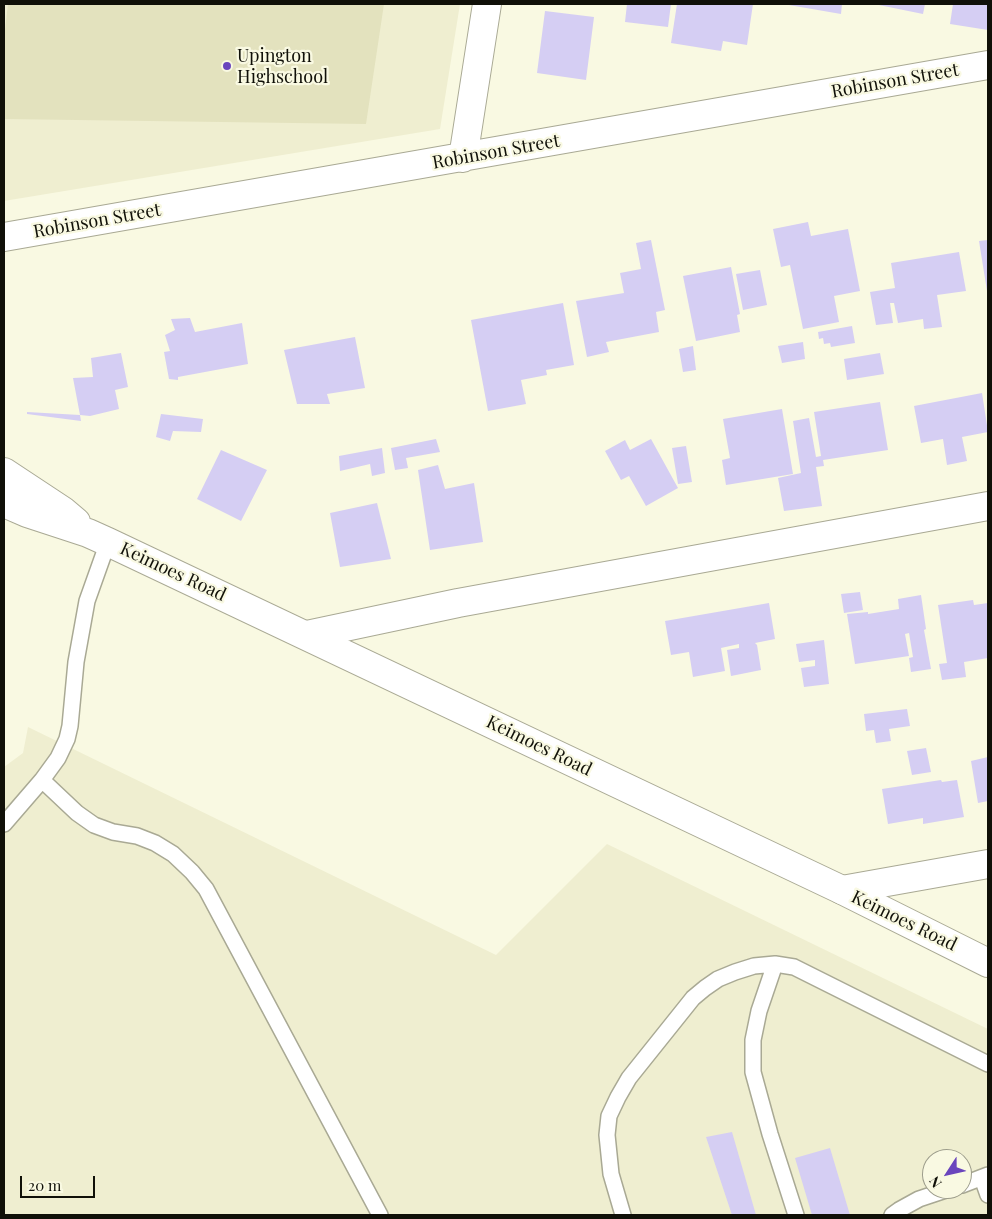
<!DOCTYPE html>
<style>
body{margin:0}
#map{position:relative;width:992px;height:1219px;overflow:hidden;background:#f9f9e2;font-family:"Playfair Display",serif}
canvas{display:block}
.frame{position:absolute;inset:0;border:5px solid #101008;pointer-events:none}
.north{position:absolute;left:922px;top:1149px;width:50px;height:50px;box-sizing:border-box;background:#f9f9e2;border:1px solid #9c9c8b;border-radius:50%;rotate:235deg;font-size:14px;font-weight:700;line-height:20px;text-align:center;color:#101008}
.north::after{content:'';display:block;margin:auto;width:18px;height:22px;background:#6a45bd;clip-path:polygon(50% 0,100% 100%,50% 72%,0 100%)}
.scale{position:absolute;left:20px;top:1176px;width:75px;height:22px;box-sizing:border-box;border:2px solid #101008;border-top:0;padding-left:6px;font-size:15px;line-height:18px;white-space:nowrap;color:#101008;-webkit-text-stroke:4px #f9f9e2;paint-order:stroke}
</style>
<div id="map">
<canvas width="992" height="1219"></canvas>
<div class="frame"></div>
<div class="north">N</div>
<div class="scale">20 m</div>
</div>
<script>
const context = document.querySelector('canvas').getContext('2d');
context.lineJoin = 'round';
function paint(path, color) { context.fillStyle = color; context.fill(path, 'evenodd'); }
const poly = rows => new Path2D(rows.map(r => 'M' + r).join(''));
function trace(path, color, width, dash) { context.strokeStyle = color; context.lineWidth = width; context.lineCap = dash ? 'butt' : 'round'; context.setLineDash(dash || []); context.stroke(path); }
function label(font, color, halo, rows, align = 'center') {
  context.font = font + ' "Playfair Display",serif'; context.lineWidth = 4.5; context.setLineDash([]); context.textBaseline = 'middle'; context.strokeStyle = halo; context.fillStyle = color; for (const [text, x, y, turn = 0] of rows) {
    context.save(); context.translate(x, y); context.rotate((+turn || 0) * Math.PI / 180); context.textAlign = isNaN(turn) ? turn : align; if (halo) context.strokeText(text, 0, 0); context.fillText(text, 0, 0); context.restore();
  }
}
const built = poly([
 [4,4,460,4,440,129,4,201],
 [28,727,496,955,607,844,988,1029,988,1215,4,1215,4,767,23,753],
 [932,1159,962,1159,962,1189,932,1189]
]);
const green = poly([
 [8,4,384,4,366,124,4,119,4,38]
]);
const building = poly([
 [627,4,671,4,668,27,625,22],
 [677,4,753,4,747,45,723,41,721,51,671,43],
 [783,4,842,4,841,14],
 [874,4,925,4,923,14],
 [953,4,988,4,988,30,950,24],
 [545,11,594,17,586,80,537,73],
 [808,222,811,236,848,229,860,291,834,296,839,322,803,329,790,265,781,267,773,229],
 [651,240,665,310,656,312,659,332,606,342,609,352,587,357,576,301,624,293,620,273,641,269,636,243],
 [988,240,988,291,987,291,979,241],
 [959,252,966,291,937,295,942,327,924,329,923,319,898,323,894,303,890,303,893,323,876,325,870,292,895,288,891,263],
 [731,267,740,314,737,315,740,332,696,341,683,276],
 [760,270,767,305,743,310,736,274],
 [563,303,574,365,546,370,547,375,521,380,526,404,488,411,471,320],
 [190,318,195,332,242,323,248,364,178,377,178,380,169,379,164,352,170,351,165,335,175,330,171,319],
 [852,326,855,343,831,347,830,343,824,344,823,338,819,339,818,332],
 [355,337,365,388,327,394,330,404,297,404,284,350],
 [803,342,805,359,782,363,778,346],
 [693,346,696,370,683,372,679,349],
 [121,353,128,387,115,390,119,409,90,416,80,415,81,421,27,414,27,412,80,415,73,378,93,377,91,358],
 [880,353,884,374,847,380,844,359],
 [982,393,988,432,962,437,967,461,947,465,943,439,921,443,914,406],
 [880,402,888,450,823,460,824,466,816,467,822,506,784,511,778,478,801,473,793,421,809,418,816,457,821,456,814,412],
 [782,409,793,474,726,485,722,460,730,458,723,419],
 [161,414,203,419,201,432,173,431,170,441,156,437],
 [436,439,440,452,406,458,408,468,395,470,391,448],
 [651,439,678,488,646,506,629,476,621,480,605,451,625,440,630,450],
 [686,446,692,482,678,484,672,448],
 [382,448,385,473,372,476,370,464,340,471,339,456],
 [221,450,267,470,241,521,197,499],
 [438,465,445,489,474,483,483,542,430,550,418,470],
 [377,503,391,559,340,567,330,513],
 [860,592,863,610,844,613,841,594],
 [921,595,926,629,924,630,931,669,911,672,909,658,913,657,909,633,905,634,909,656,855,664,847,614,868,612,868,614,899,609,898,599],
 [973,600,974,605,988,603,988,658,964,662,966,677,942,680,939,664,947,663,938,605],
 [769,603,775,639,755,643,757,645,761,670,731,676,727,650,739,648,739,644,721,648,725,671,693,677,689,652,671,655,665,621],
 [824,640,829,684,804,687,801,668,815,666,815,660,799,662,796,644],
 [907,709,910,726,889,729,891,741,876,743,874,730,866,731,864,714],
 [926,748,931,772,912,775,907,751],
 [988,757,988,801,978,803,971,761],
 [941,780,942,782,957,780,964,817,923,824,923,818,888,824,882,789],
 [732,1132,756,1215,732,1215,706,1137],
 [830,1148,850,1215,812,1215,795,1158]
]);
const lane = poly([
 [42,780,77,813,94,825,113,832,137,836,155,843,173,854,192,872,206,889,380,1215],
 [4,824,42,780,58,758,67,739,70,726,76,662,87,601,108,542],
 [775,964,759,1011,753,1040,753,1072,770,1134,796,1215],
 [982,1178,988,1195],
 [962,1185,988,1175],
 [623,1215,611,1174,607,1135,609,1116,618,1097,629,1078,693,998,705,988,718,979,735,972,754,966,775,964,794,967,988,1064],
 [892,1215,899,1210,919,1199,949,1189]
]);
const street = poly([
 [463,158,487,4],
 [4,237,988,65],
 [307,635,458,603,988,506],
 [842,890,988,864]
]);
const secondary = poly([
 [4,472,63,511,76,522],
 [4,503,27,513,88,533,108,542,842,890,988,963]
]);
const markers = [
 [227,66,5,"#6a45bd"]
];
const poiNames = [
 ["Upington",237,56],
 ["Highschool",237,77]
];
const streetNames = [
 ["Robinson Street",895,81,-10],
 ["Robinson Street",496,152,-10],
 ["Robinson Street",97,221,-10],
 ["Keimoes Road",173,572,25],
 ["Keimoes Road",539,746,26],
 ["Keimoes Road",904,921,26]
];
paint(built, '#efeed0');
paint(green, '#e3e2be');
paint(building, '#d5cef3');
trace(lane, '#a9a994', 18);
trace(street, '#a9a994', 30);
trace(secondary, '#a9a994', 30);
trace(lane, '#fff', 15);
trace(street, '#fff', 28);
trace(secondary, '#fff', 28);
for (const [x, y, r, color] of markers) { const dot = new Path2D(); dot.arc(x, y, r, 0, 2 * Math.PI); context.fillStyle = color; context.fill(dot); trace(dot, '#f9f9e2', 2); }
label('18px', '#101008', '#f9f9e2', poiNames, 'left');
label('18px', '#101008', '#f9f9e2', streetNames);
</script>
